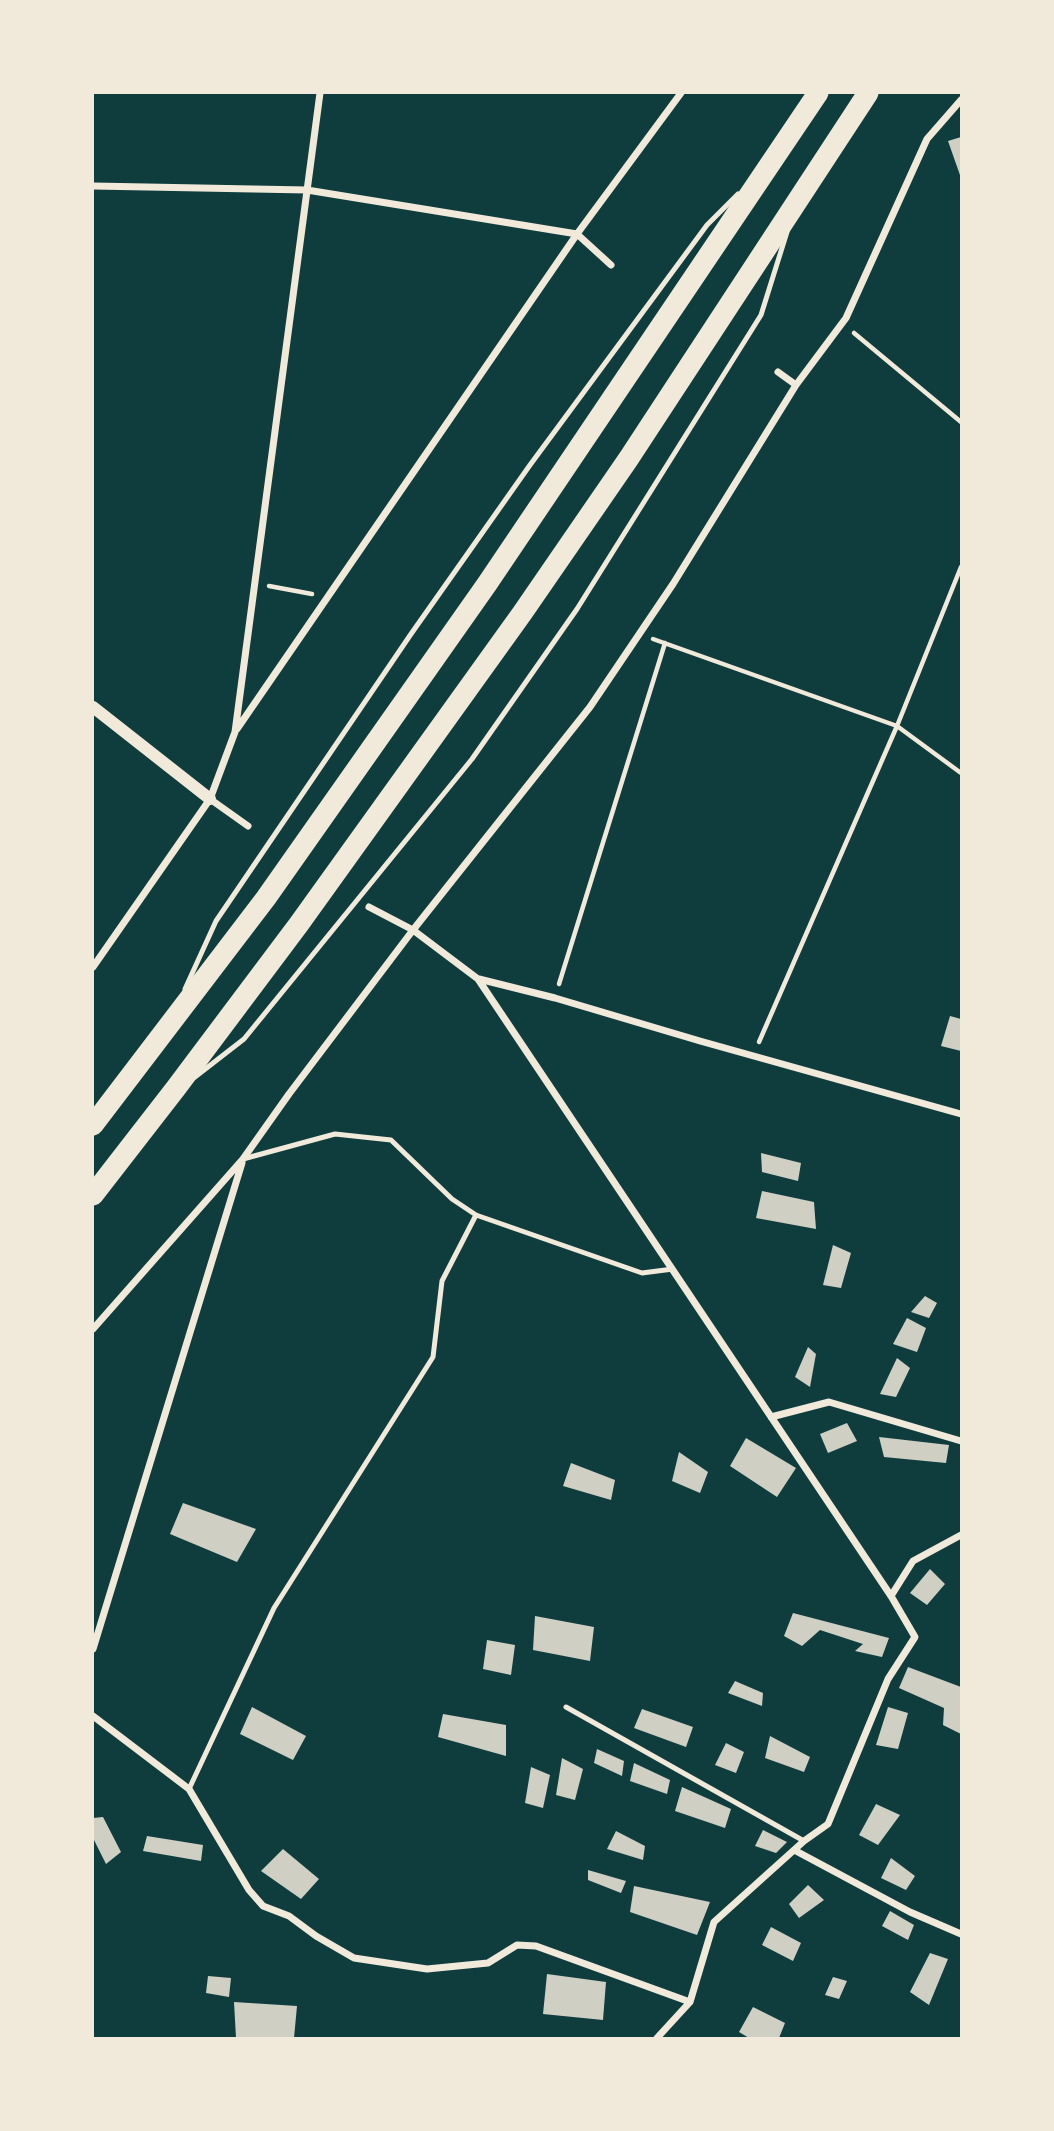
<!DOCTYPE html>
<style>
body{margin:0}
#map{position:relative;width:1054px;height:2131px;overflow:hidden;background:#0f3d3e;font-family:"Zilla Slab",serif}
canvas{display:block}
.frame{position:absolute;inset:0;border:94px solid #f1e9da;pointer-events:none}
</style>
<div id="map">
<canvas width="1054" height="2131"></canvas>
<div class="frame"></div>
</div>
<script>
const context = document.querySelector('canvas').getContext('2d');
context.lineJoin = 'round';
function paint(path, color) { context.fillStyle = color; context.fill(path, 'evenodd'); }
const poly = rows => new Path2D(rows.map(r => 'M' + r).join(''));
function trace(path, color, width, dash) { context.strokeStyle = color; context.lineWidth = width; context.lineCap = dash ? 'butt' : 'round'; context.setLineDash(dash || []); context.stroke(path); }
const building = poly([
 [961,137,961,178,948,141],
 [950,1016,961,1019,961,1051,941,1046],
 [761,1153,801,1163,798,1181,762,1172],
 [762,1191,814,1202,816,1229,756,1218],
 [833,1245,851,1253,841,1288,823,1285],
 [925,1296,937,1303,929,1318,911,1312],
 [907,1318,926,1328,917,1352,893,1344],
 [808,1347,816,1354,810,1387,795,1377],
 [897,1358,910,1368,896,1397,880,1394],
 [847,1423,857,1441,828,1453,820,1434],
 [879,1437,949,1445,946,1463,884,1457],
 [746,1438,796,1468,777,1497,730,1466],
 [679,1452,708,1472,700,1493,672,1481],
 [571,1463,615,1480,611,1500,563,1486],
 [183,1503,256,1529,237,1562,170,1534],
 [930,1569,945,1584,927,1605,910,1593],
 [793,1613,889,1638,882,1657,855,1651,863,1644,820,1630,802,1646,784,1636],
 [535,1616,594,1627,590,1661,533,1650],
 [487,1640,515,1645,511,1675,483,1669],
 [908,1667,961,1687,961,1734,943,1725,944,1708,899,1688],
 [735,1681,763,1693,762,1706,728,1693],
 [252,1707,306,1736,293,1760,240,1734],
 [888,1707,908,1713,898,1749,876,1745],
 [642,1709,693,1727,686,1747,634,1728],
 [443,1714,506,1725,506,1756,438,1737],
 [770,1736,810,1757,804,1772,765,1758],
 [726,1743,744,1752,736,1773,715,1765],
 [597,1749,624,1761,622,1776,594,1763],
 [562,1758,583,1769,575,1800,556,1795],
 [634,1763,670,1780,667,1794,630,1781],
 [531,1767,550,1775,543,1808,525,1803],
 [682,1787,731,1809,725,1828,675,1811],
 [876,1804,900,1815,878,1845,859,1835],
 [103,1817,121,1852,106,1864,93,1838,93,1818],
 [763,1830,787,1842,776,1853,755,1846],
 [616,1831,645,1846,643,1860,607,1849],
 [147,1836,203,1845,201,1861,143,1851],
 [283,1849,319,1879,301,1899,261,1871],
 [891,1858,915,1876,906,1890,881,1878],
 [588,1870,626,1881,621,1893,588,1880],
 [808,1885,824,1900,799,1918,789,1904],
 [634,1886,710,1902,697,1935,630,1912],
 [890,1911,914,1925,908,1940,882,1926],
 [771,1927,801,1943,793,1961,762,1945],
 [930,1953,948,1959,929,2005,910,1992],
 [547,1974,606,1982,603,2020,543,2014],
 [208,1976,231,1978,229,1997,206,1993],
 [833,1977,847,1981,839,1999,825,1995],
 [234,2002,297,2006,294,2038,236,2038],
 [753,2007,785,2023,779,2038,749,2038,739,2032]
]);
const path = poly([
 [854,333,961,422],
 [269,586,312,594],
 [653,639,897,726,961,773],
 [559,984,665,643],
 [759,1042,897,726,961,567]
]);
const service = poly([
 [185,989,216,921,411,634,530,465,707,225,738,194],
 [195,1077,244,1039,472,759,577,609,761,315,787,232],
 [243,1159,335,1134,391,1140,452,1199,476,1215,642,1273,673,1269],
 [566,1707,804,1841],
 [189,1789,274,1608,433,1357,442,1281,476,1215]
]);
const minor = poly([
 [93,186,307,190,577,234,611,265],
 [778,372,796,385],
 [237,729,577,234,681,93],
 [210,799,248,826],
 [369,907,413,930,478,979,891,1596,915,1637,888,1679,828,1824,804,1841,714,1922,690,2002,657,2038],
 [93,967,210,799,235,732,320,93],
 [479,979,555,998,700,1041,961,1114],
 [93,1329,243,1159,289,1094,413,930,590,707,673,584,796,385,846,318,927,139,961,100],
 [771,1417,829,1402,961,1441],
 [891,1596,913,1561,961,1535],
 [93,1649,242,1163],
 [93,1716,189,1789,249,1890,263,1906,289,1916,316,1936,354,1958,427,1969,488,1963,517,1945,536,1946,690,2002],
 [796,1851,910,1912,961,1934]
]);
const tertiary = poly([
 [93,707,210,799]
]);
const motorway = poly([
 [93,1125,266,898,487,584,818,93],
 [93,1195,176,1088,299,924,523,612,629,458,868,93]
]);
paint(building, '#cfcfc3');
trace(path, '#f1e9da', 4.5);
trace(service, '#f1e9da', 5);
trace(minor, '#f1e9da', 7);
trace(tertiary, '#f1e9da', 12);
trace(motorway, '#f1e9da', 21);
</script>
